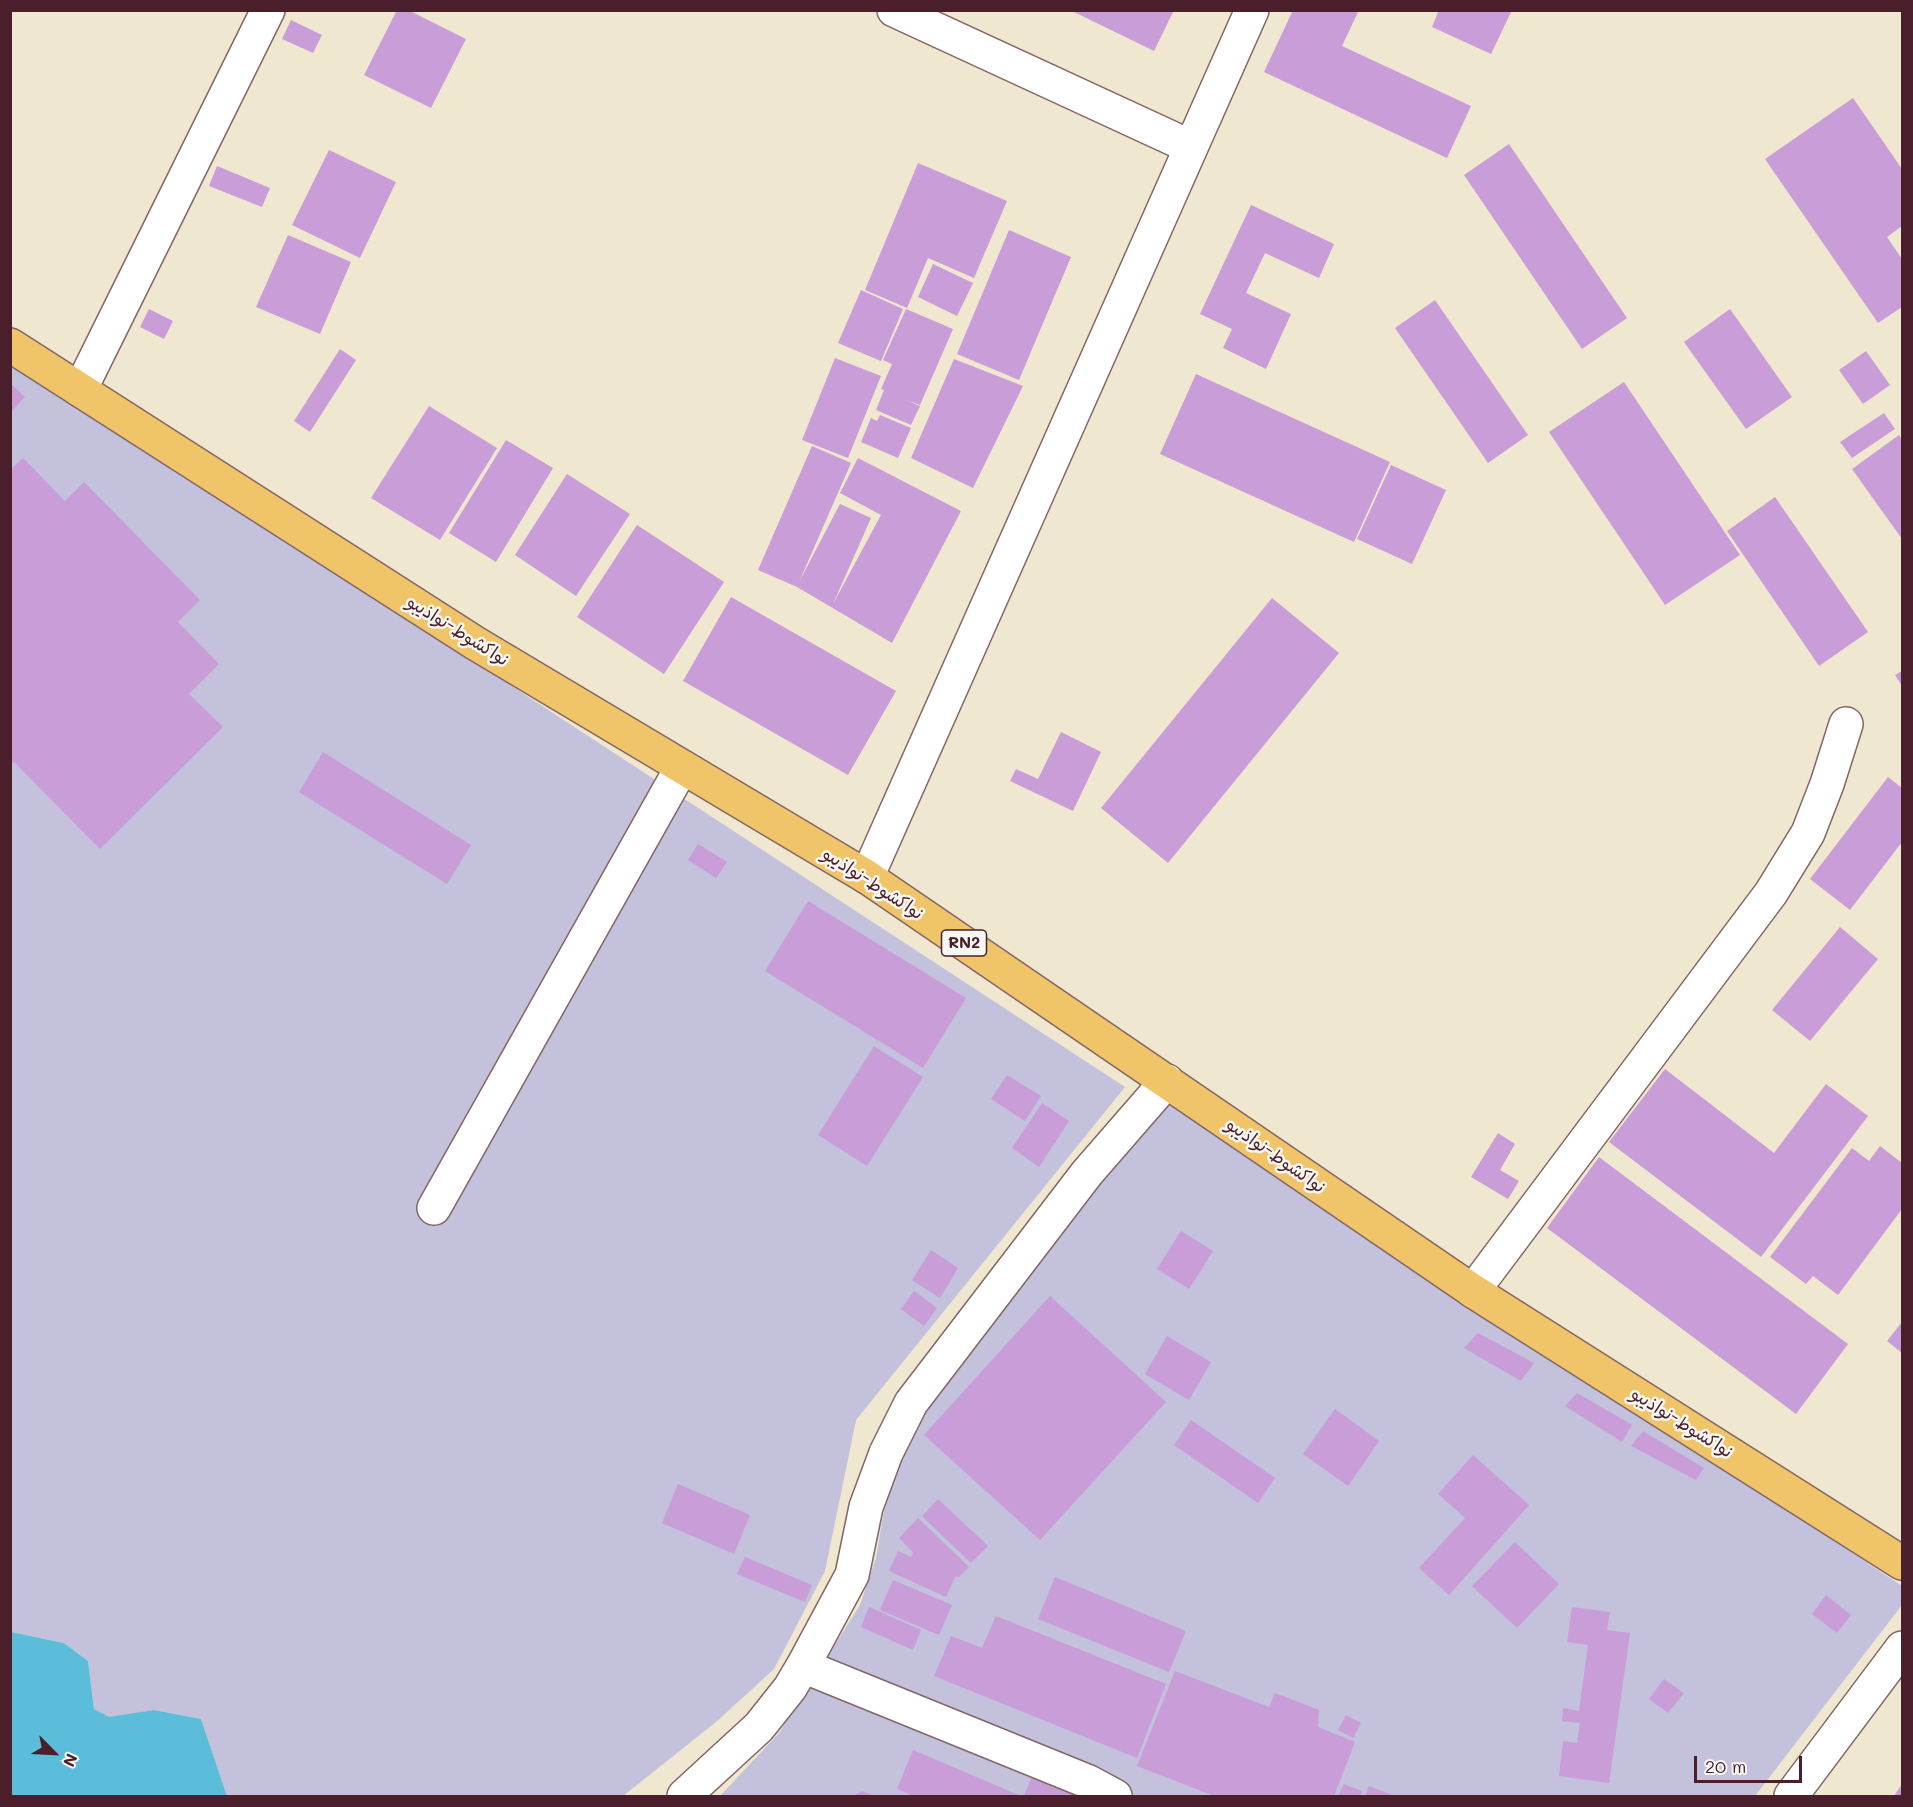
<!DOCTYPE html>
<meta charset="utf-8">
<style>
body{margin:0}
#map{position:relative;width:1913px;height:1807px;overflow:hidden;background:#efe7d0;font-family:Mali,sans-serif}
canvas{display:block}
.frame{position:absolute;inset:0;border:12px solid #4a1f2b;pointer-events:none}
.north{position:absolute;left:24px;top:1723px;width:60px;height:60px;-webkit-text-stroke:4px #f6f6f2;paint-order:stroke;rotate:114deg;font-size:16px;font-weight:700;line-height:24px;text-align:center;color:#4a1f2b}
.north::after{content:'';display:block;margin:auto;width:21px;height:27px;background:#4a1f2b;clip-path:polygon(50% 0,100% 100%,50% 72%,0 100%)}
.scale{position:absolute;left:1694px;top:1756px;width:108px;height:27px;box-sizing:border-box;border:3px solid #4a1f2b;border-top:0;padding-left:8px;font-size:18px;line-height:21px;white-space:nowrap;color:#4a1f2b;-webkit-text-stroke:4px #f6f6f2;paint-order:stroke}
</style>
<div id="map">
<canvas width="1913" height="1807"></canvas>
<div class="frame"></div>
<div class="north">N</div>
<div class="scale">20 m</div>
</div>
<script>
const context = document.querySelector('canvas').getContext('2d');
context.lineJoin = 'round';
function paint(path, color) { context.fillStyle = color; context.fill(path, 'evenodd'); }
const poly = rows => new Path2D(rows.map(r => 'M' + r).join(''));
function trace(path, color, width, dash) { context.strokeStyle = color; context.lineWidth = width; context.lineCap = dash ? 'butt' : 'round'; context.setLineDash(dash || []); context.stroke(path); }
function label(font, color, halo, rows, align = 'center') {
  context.font = font + ' Mali,"Playpen Sans Arabic",sans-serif'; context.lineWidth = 5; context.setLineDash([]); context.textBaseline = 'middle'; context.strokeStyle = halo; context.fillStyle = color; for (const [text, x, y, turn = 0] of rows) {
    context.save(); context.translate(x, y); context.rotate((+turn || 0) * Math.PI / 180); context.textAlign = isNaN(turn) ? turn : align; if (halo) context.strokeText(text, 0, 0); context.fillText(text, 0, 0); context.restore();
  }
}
const industrial = poly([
 [10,358,1125,1087,856,1420,825,1571,774,1669,716,1722,623,1796,227,1796,201,1719,154,1710,109,1718,94,1709,88,1661,64,1643,11,1632],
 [1169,1098,1902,1586,1902,1605,1755,1796,720,1796,779,1733,860,1605,876,1558,897,1432]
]);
const water = poly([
 [11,1632,64,1643,88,1661,94,1709,109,1717,154,1710,201,1719,227,1796,11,1796]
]);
const building = poly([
 [397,10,408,10,466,39,431,108,364,75],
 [1070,10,1174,10,1154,51],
 [1293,10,1359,10,1342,46,1471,106,1447,158,1264,72],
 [1439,10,1512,10,1491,54,1432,27],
 [291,20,322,35,313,53,282,39],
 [1853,98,1902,169,1902,226,1887,237,1902,259,1902,307,1878,323,1765,159],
 [1509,144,1627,318,1582,349,1464,175],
 [329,150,396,182,360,258,292,225],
 [918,163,1007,201,974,278,928,258,907,308,865,290],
 [217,166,270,188,262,207,209,186],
 [1251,205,1334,244,1319,278,1265,253,1246,293,1291,314,1266,369,1223,348,1232,329,1200,314],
 [1009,230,1071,257,1019,380,957,354],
 [288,235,351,262,320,334,256,307],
 [933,264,973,283,957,316,918,297],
 [861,290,903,309,881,361,838,343],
 [1435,300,1528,435,1488,463,1395,328],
 [149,309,173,321,164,339,140,327],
 [906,309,953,329,920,405,906,400,920,406,911,425,876,410,884,390,881,389,892,364,883,360],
 [1730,309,1792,397,1746,429,1684,342],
 [340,349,356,360,310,432,294,421],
 [1866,351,1890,385,1863,404,1839,370],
 [835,358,881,376,848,458,802,440],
 [954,359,1023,386,973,488,911,458],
 [1196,374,1390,462,1354,542,1160,454],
 [1624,382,1740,555,1665,605,1549,432],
 [10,383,25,397,10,413],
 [429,406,497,448,440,540,371,498],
 [1884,413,1895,429,1852,458,1840,442],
 [880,415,911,428,898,458,861,442,871,418,877,421],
 [1899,435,1902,440,1902,539,1852,469],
 [506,440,553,468,496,562,449,533],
 [812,446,851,463,799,582,840,504,871,518,833,604,881,515,840,493,858,458,961,511,892,643,797,587,758,570],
 [23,458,65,501,84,482,200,600,178,622,219,664,189,694,223,727,100,849,14,762,10,765,10,470],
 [1391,465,1446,490,1412,564,1357,539],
 [567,474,630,514,576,596,515,555],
 [1775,497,1868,632,1819,666,1727,531],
 [637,525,724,582,664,674,577,617],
 [731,597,896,691,848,775,683,681],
 [1272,598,1339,653,1168,863,1101,808],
 [1902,671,1902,686,1895,675],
 [1061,732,1101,752,1073,811,1010,781,1016,769,1038,779],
 [323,752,471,845,447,884,299,792],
 [1888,777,1902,788,1902,842,1850,910,1810,879],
 [698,844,727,862,716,878,688,860],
 [808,901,966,998,923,1068,765,971],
 [1840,927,1878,959,1810,1041,1772,1010],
 [874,1046,923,1077,867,1166,818,1135],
 [1665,1069,1774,1153,1826,1084,1868,1116,1761,1257,1609,1142],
 [1007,1075,1041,1096,1025,1121,991,1099],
 [1042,1103,1069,1121,1039,1167,1012,1148],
 [1498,1133,1515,1144,1500,1170,1519,1181,1508,1199,1471,1177],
 [1880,1146,1902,1163,1902,1209,1838,1295,1813,1276,1806,1284,1770,1257,1852,1148,1869,1161],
 [1599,1157,1848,1344,1796,1414,1547,1228],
 [1181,1231,1213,1251,1189,1289,1157,1269],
 [931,1250,958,1268,940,1298,912,1280],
 [914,1291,937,1308,924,1326,901,1309],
 [1050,1296,1166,1402,1040,1540,924,1435],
 [1902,1322,1902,1353,1887,1341],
 [1478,1333,1534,1363,1521,1381,1464,1348],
 [1167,1336,1211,1362,1189,1400,1145,1374],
 [1577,1393,1632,1425,1622,1442,1565,1406],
 [1335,1409,1379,1441,1348,1486,1303,1454],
 [1191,1420,1275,1478,1258,1503,1174,1445],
 [1643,1431,1704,1468,1696,1480,1631,1446],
 [1473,1455,1529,1505,1449,1595,1419,1568,1465,1518,1438,1494],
 [678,1484,750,1515,734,1554,662,1523],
 [938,1499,988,1546,971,1563,922,1516],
 [918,1518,969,1567,959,1577,955,1577,946,1597,889,1571,898,1551,911,1557,913,1552,899,1538],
 [1515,1542,1559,1584,1517,1628,1472,1586],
 [745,1557,812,1585,805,1602,737,1574],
 [1055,1577,1186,1631,1169,1672,1038,1619],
 [893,1580,952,1605,939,1635,880,1610],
 [1826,1595,1851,1615,1837,1633,1812,1614],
 [869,1607,921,1630,913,1650,861,1627],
 [1572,1607,1610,1612,1607,1630,1630,1633,1609,1783,1559,1776,1563,1741,1577,1743,1580,1723,1562,1721,1563,1708,1579,1711,1588,1645,1567,1642],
 [996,1616,1166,1684,1137,1758,934,1676,951,1636,982,1648],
 [1175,1671,1269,1707,1275,1693,1319,1710,1318,1727,1355,1742,1334,1796,1214,1796,1137,1766],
 [1664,1679,1684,1693,1668,1713,1649,1699],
 [1346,1715,1361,1723,1353,1738,1338,1730],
 [913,1750,1021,1796,914,1796,897,1789],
 [1033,1774,1086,1796,1024,1796],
 [1344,1784,1362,1791,1360,1796,1338,1796],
 [1902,1784,1902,1796,1894,1796],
 [1369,1786,1395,1796,1365,1796],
 [862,1791,875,1796,853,1796]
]);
const minor = poly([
 [894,10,1191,147],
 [80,390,268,10],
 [867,877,1252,10],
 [434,1208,682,767],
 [1473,1291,1771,893,1808,833,1827,784,1846,724],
 [803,1666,1089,1782,1115,1796],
 [684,1796,759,1727,790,1688,803,1666,852,1575,866,1507,886,1453,911,1403,1087,1173,1167,1081],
 [1791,1796,1902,1648]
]);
const major = poly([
 [10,345,475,643,867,877,1473,1291,1902,1563]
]);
const shields = [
 [964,943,45]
];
const shieldNames = [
 ["RN2",964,943]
];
const streetNames = [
 ["نواكشوط-نواذيبو",458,631,32],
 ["نواكشوط-نواذيبو",873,884,33],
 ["نواكشوط-نواذيبو",1276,1156,35],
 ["نواكشوط-نواذيبو",1682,1423,32]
];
paint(industrial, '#c3c1db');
paint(water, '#5cbdda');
paint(building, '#c99dd8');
trace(minor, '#846565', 36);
trace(major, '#846565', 36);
trace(minor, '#fff', 33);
trace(major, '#f0c469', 33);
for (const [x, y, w] of shields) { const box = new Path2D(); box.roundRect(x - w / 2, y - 13, w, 26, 4.5); context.fillStyle = '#f6f6f2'; context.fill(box); trace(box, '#4a1f2b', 1.5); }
label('bold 16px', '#4a1f2b', null, shieldNames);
label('18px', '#4a1f2b', '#f6f6f2', streetNames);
</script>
